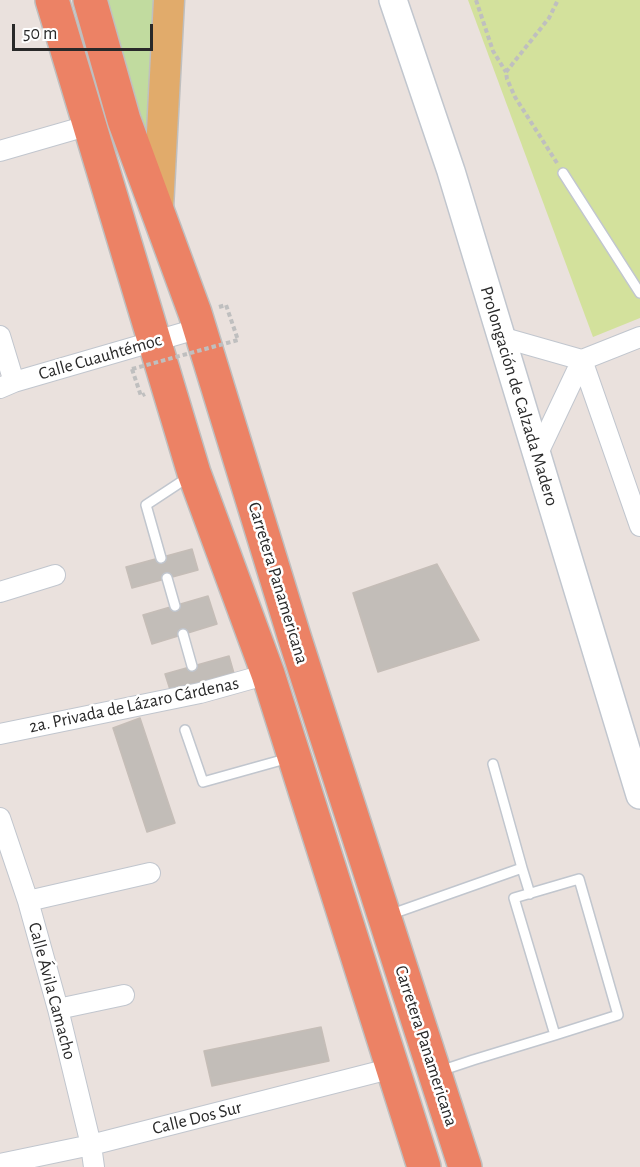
<!DOCTYPE html>
<meta charset="utf-8">
<style>
body{margin:0}
#map{position:relative;width:640px;height:1167px;overflow:hidden;background:#eae1dd;font-family:"Alegreya Sans",sans-serif}
canvas{display:block}
.scale{position:absolute;left:12px;top:24px;width:141px;height:27px;box-sizing:border-box;border:3px solid #292929;border-top:0;padding-left:8px;font-size:18px;line-height:21px;white-space:nowrap;color:#292929;-webkit-text-stroke:4px #fff;paint-order:stroke}
</style>
<div id="map">
<canvas width="640" height="1167"></canvas>
<div class="scale">50 m</div>
</div>
<script>
const context = document.querySelector('canvas').getContext('2d');
context.lineJoin = 'round';
function paint(path, color) { context.fillStyle = color; context.fill(path, 'evenodd'); }
const poly = rows => new Path2D(rows.map(r => 'M' + r).join(''));
function trace(path, color, width, dash) { context.strokeStyle = color; context.lineWidth = width; context.lineCap = dash ? 'butt' : 'round'; context.setLineDash(dash || []); context.stroke(path); }
function label(font, color, halo, rows, align = 'center') {
  context.font = font + ' "Alegreya Sans",sans-serif'; context.lineWidth = 5; context.setLineDash([]); context.textBaseline = 'middle'; context.strokeStyle = halo; context.fillStyle = color; for (const [text, x, y, turn = 0] of rows) {
    context.save(); context.translate(x, y); context.rotate((+turn || 0) * Math.PI / 180); context.textAlign = isNaN(turn) ? turn : align; if (halo) context.strokeText(text, 0, 0); context.fillText(text, 0, 0); context.restore();
  }
}
const green = poly([
 [96,0,157,0,147,149]
]);
const pitch = poly([
 [468,0,640,0,640,318,593,337]
]);
const building = poly([
 [192,549,198,570,132,588,126,567,192,549],
 [437,564,479,640,378,672,353,593,437,564],
 [208,596,217,624,152,644,143,615,208,596],
 [229,656,235,677,172,696,165,674,229,656],
 [140,718,175,823,147,832,113,728,140,718],
 [321,1027,329,1061,212,1086,204,1051,321,1027]
]);
const path = poly([
 [476,0,493,51,506,72],
 [557,163,515,97,507,79,506,72,549,18,558,0],
 [219,307,226,305,238,340],
 [132,369,141,396,145,394]
]);
const lane = poly([
 [563,173,640,293],
 [161,558,146,505,190,476],
 [167,578,175,606],
 [183,634,192,666],
 [185,730,203,782,289,758],
 [522,868,530,894],
 [389,915,522,868,493,764],
 [440,1071,473,1060,555,1035,618,1015,579,879,514,898,555,1035]
]);
const street = poly([
 [0,151,90,125],
 [0,336,14,382],
 [501,337,582,360,640,337],
 [582,360,640,526],
 [0,388,14,382,200,328],
 [537,455,582,360],
 [0,592,55,575],
 [0,734,200,693,268,674],
 [0,818,28,901,58,1009,91,1145,94,1167],
 [28,901,150,873],
 [58,1009,124,995],
 [0,1164,91,1145,393,1068]
]);
const secondary = poly([
 [393,0,451,171,640,795]
]);
const primary = poly([
 [158,208,169,0]
]);
const highway = poly([
 [52,0,194,473,268,674,424,1167],
 [90,0,124,120,195,313,294,636,465,1167]
]);
const pathBridge = poly([
 [132,369,238,340]
]);
const streetNames = [
 ["Calle Cuauhtémoc",100,357,-16],
 ["Prolongación de Calzada Madero",519,396,73],
 ["Carretera Panamericana",278,583,73],
 ["2a. Privada de Lázaro Cárdenas",134,705,-12],
 ["Calle Ávila Camacho",52,991,75],
 ["Carretera Panamericana",426,1046,72],
 ["Calle Dos Sur",197,1118,-14]
];
paint(green, '#c1db9f');
paint(pitch, '#d3e19c');
paint(building, '#c2bdb8');
trace(building, '#c5bdb7', 1.5);
trace(lane, '#c1c6ce', 12);
trace(street, '#c1c6ce', 22);
trace(secondary, '#c1c6ce', 30);
trace(primary, '#bfbfbf', 33);
trace(highway, '#bfbfbf', 36);
trace(path, '#bfbfbf', 4, [4.5, 3]);
trace(lane, '#fff', 9);
trace(street, '#fff', 20);
trace(secondary, '#fff', 27);
trace(primary, '#e1ab6b', 30);
trace(highway, '#ec8265', 33);
trace(pathBridge, '#bfbfbf', 4, [4.5, 3]);
label('18px', '#292929', '#fff', streetNames);
</script>
